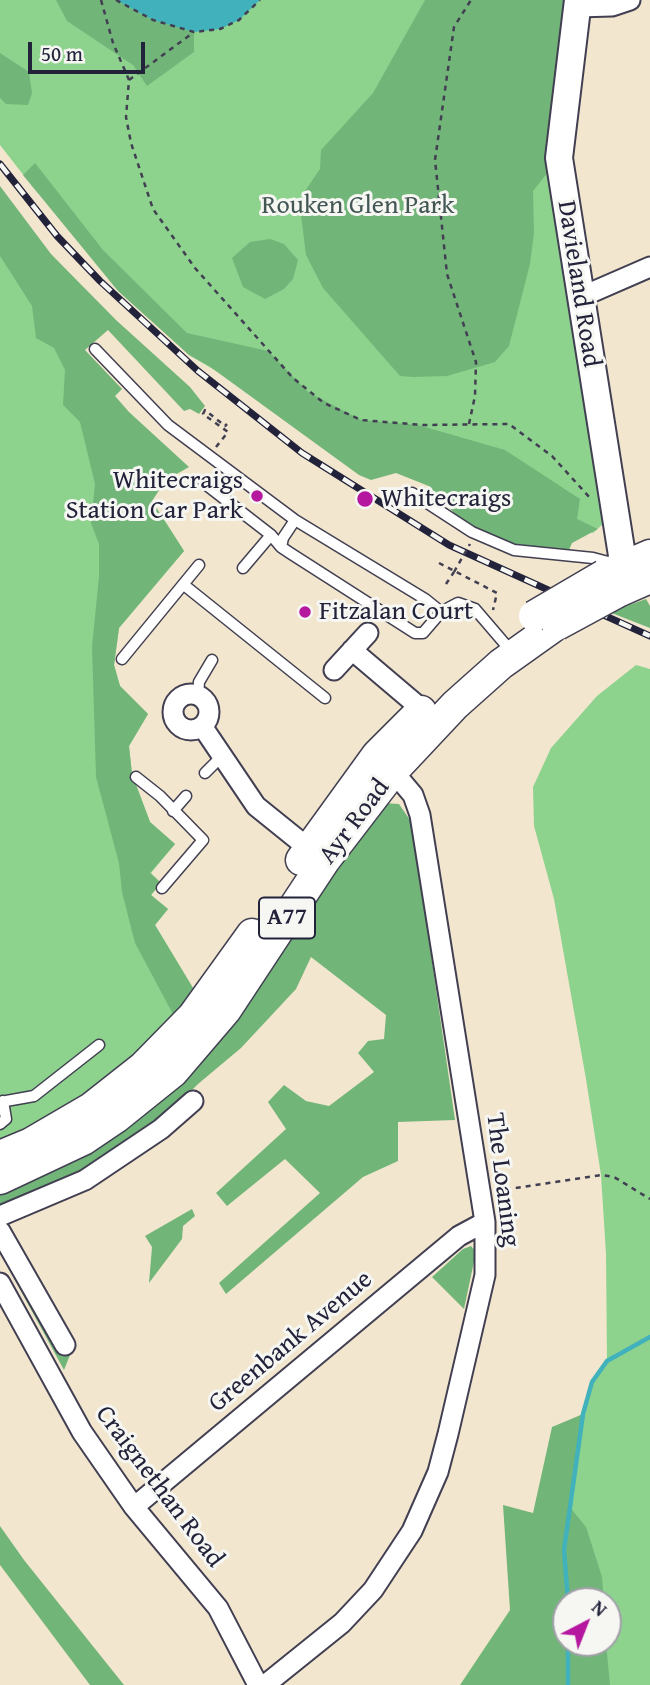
<!DOCTYPE html>
<style>
body{margin:0}
#map{position:relative;width:650px;height:1685px;overflow:hidden;background:#f2e6ce;font-family:"Gentium Book Plus",serif}
canvas{display:block}
.north{position:absolute;left:552px;top:1587px;width:70px;height:70px;box-sizing:border-box;background:#f6f6f2;border:2px solid #a1a1a9;border-radius:50%;rotate:42deg;font-size:19px;font-weight:700;line-height:28px;text-align:center;color:#22223b}
.north::after{content:'';display:block;margin:auto;width:24px;height:32px;background:#b5179e;clip-path:polygon(50% 0,100% 100%,50% 72%,0 100%)}
.scale{position:absolute;left:28px;top:42px;width:117px;height:32px;box-sizing:border-box;border:4px solid #22223b;border-top:0;padding-left:9px;font-size:21px;line-height:24px;white-space:nowrap;color:#22223b;-webkit-text-stroke:5px #f6f6f2;paint-order:stroke}
</style>
<div id="map">
<canvas width="650" height="1685"></canvas>
<div class="north">N</div>
<div class="scale">50 m</div>
</div>
<script>
const context = document.querySelector('canvas').getContext('2d');
context.lineJoin = 'round';
function paint(path, color) { context.fillStyle = color; context.fill(path, 'evenodd'); }
const poly = rows => new Path2D(rows.map(r => 'M' + r).join(''));
function trace(path, color, width, dash) { context.strokeStyle = color; context.lineWidth = width; context.lineCap = dash ? 'butt' : 'round'; context.setLineDash(dash || []); context.stroke(path); }
function label(font, color, halo, rows, align = 'center') {
  context.font = font + ' "Gentium Book Plus",serif'; context.lineWidth = 6; context.setLineDash([]); context.textBaseline = 'middle'; context.strokeStyle = halo; context.fillStyle = color; for (const [text, x, y, turn = 0] of rows) {
    context.save(); context.translate(x, y); context.rotate((+turn || 0) * Math.PI / 180); context.textAlign = isNaN(turn) ? turn : align; if (halo) context.strokeText(text, 0, 0); context.fillText(text, 0, 0); context.restore();
  }
}
const green = poly([
 [0,0,578,0,559,158,614,514,593,533,429,486,370,462,189,355,135,301,32,186,0,145],
 [0,230,152,501,184,551,119,628,114,665,120,686,148,714,129,746,132,774,150,822,175,844,151,873,161,883,151,895,168,909,155,925,193,988,174,1016,122,1067,64,1109,0,1143],
 [636,665,650,669,650,1685,568,1685,568,1643,608,1643,608,1601,568,1601,564,1550,583,1414,592,1382,607,1361,606,1254,601,1175,586,1079,554,899,534,826,533,787,551,748,597,696]
]);
const forest = poly([
 [56,0,116,0,153,20,194,32,194,52,147,86,133,65,67,21],
 [425,0,578,0,559,158,533,191,534,233,530,264,509,346,495,362,447,376,413,377,400,376,323,288,306,255,301,215,305,191,320,169,321,150,373,93],
 [0,53,29,72,32,93,28,105,6,104,0,98],
 [35,163,103,250,187,333,268,351,308,392,361,420,418,425,505,450,580,499,577,519,598,529,572,543,566,557,514,550,472,532,429,486,396,473,371,480,359,475,209,366,189,355,118,291,23,175],
 [0,186,51,254,116,320,190,387,205,406,199,414,190,409,184,411,108,330,85,350,122,389,115,396,129,412,189,467,166,480,152,501,184,551,119,628,114,665,120,686,148,714,129,746,132,774,150,822,175,844,150,873,161,883,151,895,168,909,155,925,193,988,174,1016,135,943,122,892,119,863,96,777,92,646,99,577,99,544,91,523,95,484,80,422,63,405,65,370,54,348,36,338,32,306,0,256],
 [270,239,284,244,298,260,293,279,284,289,265,299,243,287,232,258,250,242],
 [646,599,650,606,650,628,609,612],
 [383,803,399,804,412,823,455,1120,398,1122,398,1161,363,1177,226,1294,219,1283,320,1193,285,1159,227,1206,216,1193,286,1129,268,1102,284,1085,306,1101,329,1106,374,1072,358,1053,368,1041,384,1039,386,1015,311,957,296,989,241,1048,198,1084,165,1117,56,1188,0,1210,0,1193,81,1159,147,1110,372,812],
 [192,1209,195,1216,183,1226,182,1239,149,1283,152,1247,145,1236],
 [0,1238,72,1350,64,1370,0,1253],
 [471,1246,476,1252,464,1309,432,1277,463,1249],
 [583,1414,569,1506,586,1527,602,1577,604,1601,566,1601,566,1643,606,1643,610,1685,460,1685,510,1610,503,1505,533,1513,552,1427],
 [0,1526,24,1560,124,1685,90,1685,0,1565]
]);
const water = poly([
 [116,0,260,0,239,20,220,29,194,32,153,20]
]);
const stream = poly([
 [568,1601,564,1550,583,1414,592,1382,607,1361,650,1337],
 [568,1685,568,1643]
]);
const path = poly([
 [101,0,113,43,129,80,126,117,131,143,153,209,195,268,293,378,324,403,361,420,423,425,509,424,552,456,591,499],
 [116,0,153,20,194,32,220,29,239,20,260,0],
 [129,80,194,32],
 [469,424,475,396,476,362,447,274,435,160,454,27,471,0],
 [216,447,228,432,203,414,205,410,225,426,227,424],
 [439,563,497,593,493,610],
 [446,584,454,572],
 [496,1191,601,1175,614,1177,650,1199]
]);
const lane = poly([
 [95,349,168,425,295,520],
 [204,483,271,535,281,547],
 [412,493,472,532,514,550,593,558,612,563],
 [243,568,271,535],
 [184,585,325,698],
 [441,612,425,599,295,520,283,538,281,547,290,553,415,633,423,633,441,612,458,603,475,609,511,651],
 [122,659,199,565],
 [198,695,199,682,212,660],
 [205,773,222,756],
 [136,777,160,796,203,840,162,888],
 [173,811,186,796],
 [0,1102,34,1096,99,1045],
 [0,1124,6,1119,3,1101]
]);
const street = poly([
 [577,7,612,6,630,0],
 [581,297,650,267],
 [352,650,431,717],
 [334,670,368,633],
 '173 712a18 18 0 1 1 36 0a18 18 0 1 1-36 0Z',
 [202,726,256,806,318,856],
 [0,1216,85,1180,161,1129,193,1101],
 [0,1231,65,1345],
 [0,1283,82,1432,134,1507,218,1608,258,1685],
 [134,1507,459,1236,485,1222],
 [265,1685,342,1623,373,1590,412,1531,438,1472,448,1434,485,1275,485,1222,420,815,413,795,386,763]
]);
const secondary = poly([
 [578,0,559,158,627,587]
]);
const primary = poly([
 [604,575,650,555],
 [618,592,650,578],
 [301,860,377,755,421,711],
 [0,1156,31,1143,91,1108,143,1067,193,1016,252,934],
 [0,1179,83,1140,117,1117,173,1072,226,1010,325,860,394,770,455,705,501,664,553,627]
]);
const rail = poly([
 [0,164,57,236,100,281,198,371,302,453,449,545,650,636]
]);
const pathBridge = poly([
 [454,572,470,544]
]);
const primaryBridge = poly([
 [534,616,604,575],
 [557,625,618,592]
]);
const markers = [
 [257,496,7,"#b5179e"],
 [365,499,9,"#b5179e"],
 [305,612,7,"#b5179e"]
];
const shields = [
 [287,918,56]
];
const shieldNames = [
 ["A77",287,918]
];
const parkNames = [
 ["Rouken Glen Park",358,206]
];
const streetNames = [
 ["Davieland Road",578,284,81],
 ["Ayr Road",355,822,-53],
 ["The Loaning",502,1180,83],
 ["Greenbank Avenue",291,1342,-40],
 ["Craignethan Road",159,1487,53]
];
const poiNames = [
 ["Whitecraigs",243,481,"right"],
 ["Station Car Park",243,511,"right"],
 ["Whitecraigs",381,499],
 ["Fitzalan Court",319,612]
];
paint(green, '#8dd38e');
paint(forest, '#72b579');
paint(water, '#41b1bb');
trace(stream, '#41b1bb', 4.5);
trace(lane, '#413f51', 13);
trace(street, '#413f51', 23);
trace(secondary, '#413f51', 30);
trace(primary, '#413f51', 33);
trace(path, '#413f51', 2.5, [5, 5]);
trace(lane, '#fff', 10);
trace(street, '#fff', 19);
trace(secondary, '#fff', 26);
trace(primary, '#fff', 30);
trace(rail, '#22223b', 7);
trace(rail, '#f6f6f2', 4.5, [13]);
trace(primaryBridge, '#413f51', 33, []);
trace(pathBridge, '#413f51', 2.5, [5, 5]);
trace(primaryBridge, '#fff', 30);
for (const [x, y, r, color] of markers) { const dot = new Path2D(); dot.arc(x, y, r, 0, 2 * Math.PI); context.fillStyle = color; context.fill(dot); trace(dot, '#f6f6f2', 2.5); }
for (const [x, y, w] of shields) { const box = new Path2D(); box.roundRect(x - w / 2, y - 20.5, w, 41, 5); context.fillStyle = '#f6f6f2'; context.fill(box); trace(box, '#22223b', 2); }
label('bold 24px', '#22223b', null, shieldNames);
label('26px', '#425754', '#f6f6f2', parkNames);
label('26px', '#22223b', '#f6f6f2', streetNames);
label('26px', '#22223b', '#f6f6f2', poiNames, 'left');
</script>
